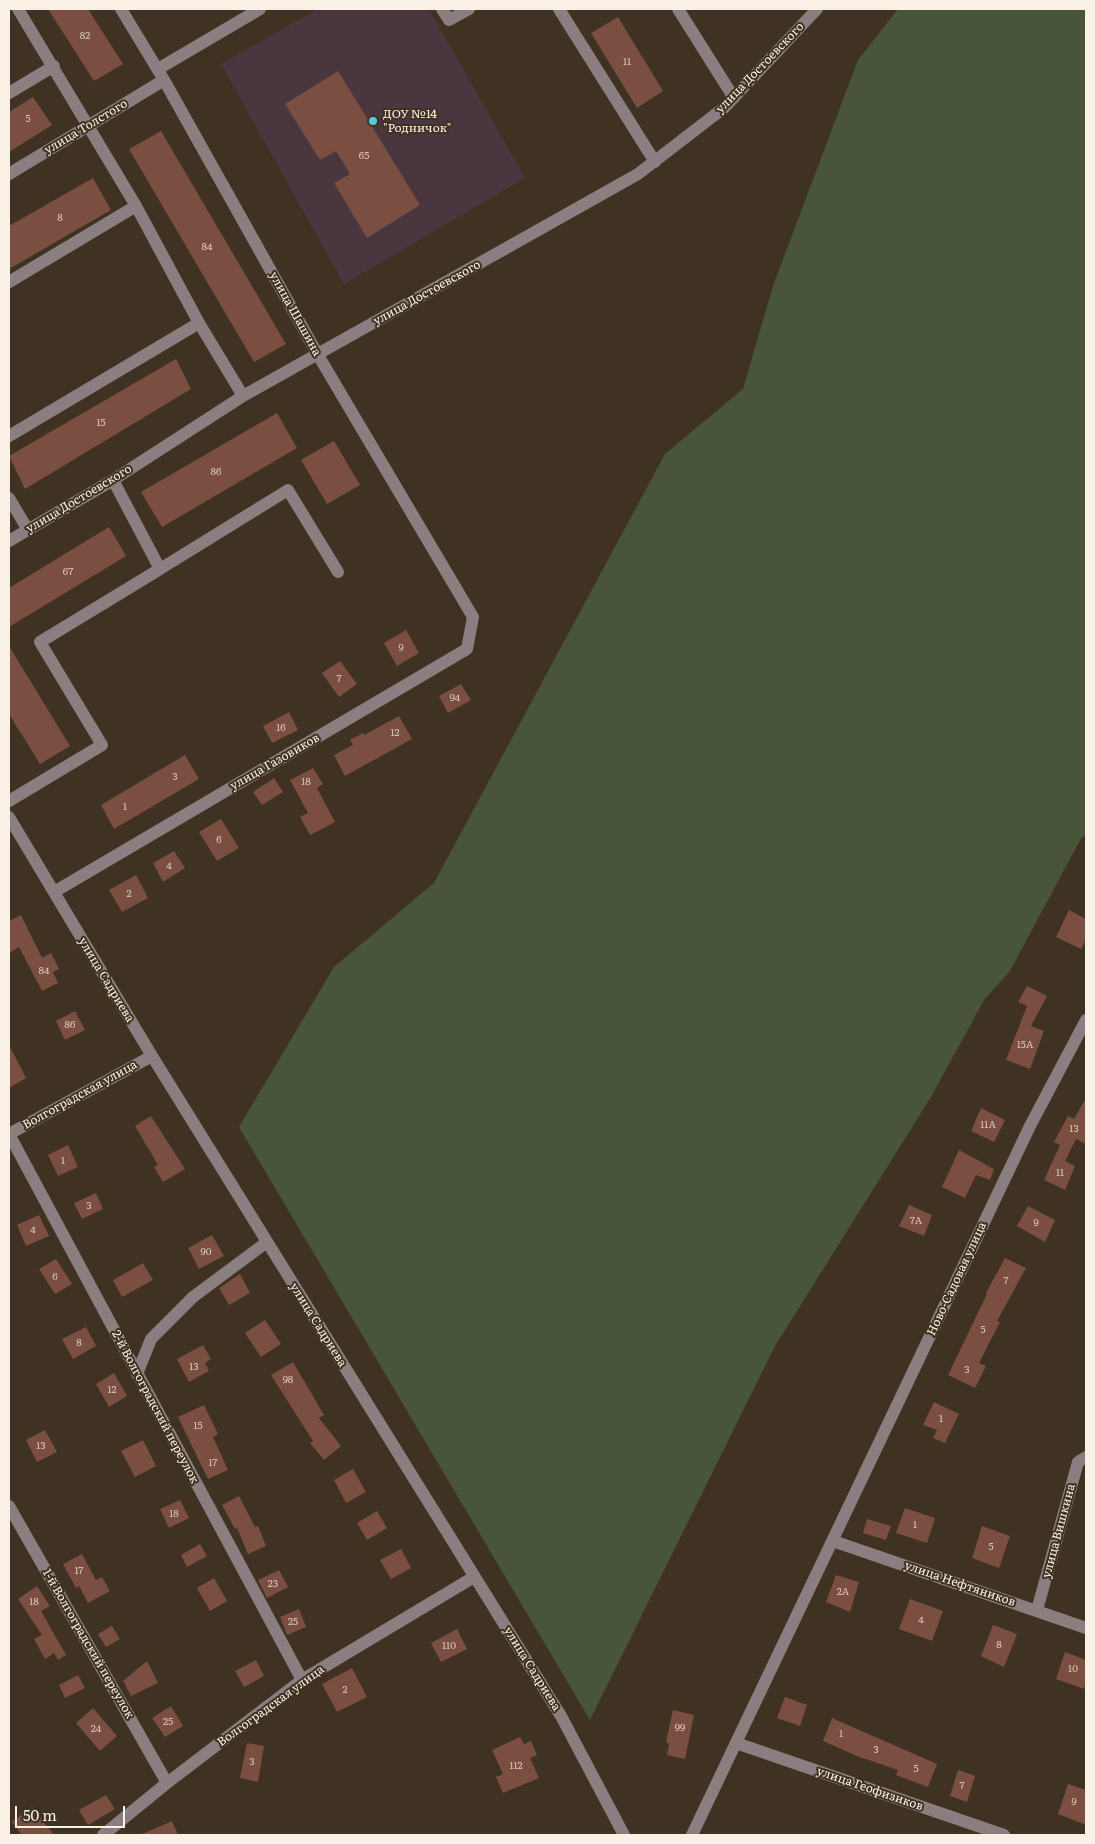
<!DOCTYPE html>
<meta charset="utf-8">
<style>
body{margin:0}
#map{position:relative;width:1095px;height:1844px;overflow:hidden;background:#403222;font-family:Literata,serif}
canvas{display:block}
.frame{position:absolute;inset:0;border:10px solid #f9f1e6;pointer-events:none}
.scale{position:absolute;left:15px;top:1806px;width:110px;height:22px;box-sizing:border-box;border:2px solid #f9f1e6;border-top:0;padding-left:6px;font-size:15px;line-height:18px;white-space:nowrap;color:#f9f1e6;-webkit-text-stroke:4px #403222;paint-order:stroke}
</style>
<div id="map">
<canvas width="1095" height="1844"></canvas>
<div class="frame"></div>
<div class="scale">50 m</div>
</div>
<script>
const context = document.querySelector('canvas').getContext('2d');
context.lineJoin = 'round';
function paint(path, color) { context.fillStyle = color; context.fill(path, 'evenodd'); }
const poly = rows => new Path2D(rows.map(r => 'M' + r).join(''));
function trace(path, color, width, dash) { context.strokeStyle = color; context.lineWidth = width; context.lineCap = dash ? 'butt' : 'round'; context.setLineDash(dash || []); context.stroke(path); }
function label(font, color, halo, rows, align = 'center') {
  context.font = font + ' Literata,serif'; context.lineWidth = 4; context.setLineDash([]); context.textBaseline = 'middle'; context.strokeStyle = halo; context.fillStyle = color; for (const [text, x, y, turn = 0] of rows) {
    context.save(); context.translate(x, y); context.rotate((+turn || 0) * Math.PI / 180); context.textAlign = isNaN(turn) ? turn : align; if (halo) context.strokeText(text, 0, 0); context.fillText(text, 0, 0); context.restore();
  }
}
const education = poly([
 [318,9,429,9,525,178,344,284,221,64]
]);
const green = poly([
 [898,9,1086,9,1086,834,1080,840,1010,971,984,1000,931,1097,775,1346,590,1720,239,1127,334,967,434,883,665,454,743,389,773,286,858,60]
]);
const building = poly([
 [48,9,88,9,123,64,94,81],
 [618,17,663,91,637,108,591,33],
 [338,71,420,205,367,238,334,183,350,174,336,151,320,160,285,104],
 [33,97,52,125,9,152,9,112],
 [161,131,286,344,254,362,129,149],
 [93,178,111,210,9,269,9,226],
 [176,359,191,389,25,489,9,456],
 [277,413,297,448,162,527,141,492],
 [334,441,360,485,327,504,301,460],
 [109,527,126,556,9,627,9,588],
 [406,630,419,653,397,666,384,643],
 [9,646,70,746,40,764,9,714],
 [340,661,357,684,339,697,322,673],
 [461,684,471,700,448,713,439,696],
 [289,712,298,730,272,743,263,726],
 [399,716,412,739,345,776,334,755,353,745,350,740,363,733,364,735],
 [185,755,199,779,114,829,101,805],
 [313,768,323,784,317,788,335,822,310,835,300,817,308,813,290,780],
 [274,778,283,792,262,805,253,792],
 [221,819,239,848,217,861,199,832],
 [174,851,185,868,163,882,153,863],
 [136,875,148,898,122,912,109,890],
 [1069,910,1086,919,1086,939,1081,949,1056,937],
 [21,915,42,958,51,953,59,969,53,972,58,983,42,991,19,947,9,953,9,921],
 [1027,986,1047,996,1031,1026,1044,1031,1030,1069,1006,1060,1027,1006,1018,1002],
 [75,1011,85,1030,65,1040,56,1021],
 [9,1045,26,1078,9,1088],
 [1086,1098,1086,1144,1076,1139,1065,1161,1075,1166,1065,1190,1044,1180,1060,1145,1054,1142,1068,1116,1074,1119],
 [981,1108,1005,1120,994,1142,971,1131],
 [151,1116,185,1169,163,1182,154,1167,158,1165,135,1126],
 [68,1145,78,1167,58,1176,48,1155],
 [959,1150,994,1169,990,1180,976,1175,965,1198,942,1187],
 [96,1193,103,1209,82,1219,74,1203],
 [909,1205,932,1215,924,1236,899,1226],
 [1028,1206,1055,1220,1045,1242,1017,1226],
 [39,1215,49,1236,26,1246,17,1225],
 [212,1235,224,1256,199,1269,188,1248],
 [1005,1258,1026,1268,997,1321,1000,1322,979,1363,986,1366,975,1388,948,1375,987,1294,986,1293],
 [56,1259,72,1284,55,1294,39,1269],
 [143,1263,153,1280,122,1297,113,1280],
 [240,1274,250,1293,229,1305,219,1288],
 [265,1320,281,1344,261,1357,245,1333],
 [86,1327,96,1346,73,1359,62,1339],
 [203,1345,211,1359,205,1363,209,1371,189,1382,177,1359],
 [293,1362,324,1415,319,1418,341,1446,324,1460,310,1443,313,1441,271,1375],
 [114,1373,127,1396,109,1407,96,1384],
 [934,1402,959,1414,945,1443,933,1438,937,1430,923,1425],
 [204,1405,218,1434,213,1437,228,1470,208,1479,178,1417],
 [45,1430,57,1452,37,1462,26,1440],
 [143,1440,156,1466,135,1477,121,1451],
 [353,1469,366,1492,346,1503,334,1480],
 [239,1496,255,1527,258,1526,266,1546,248,1554,237,1528,235,1529,222,1505],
 [180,1500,189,1518,169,1528,160,1509],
 [905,1508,935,1518,927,1543,896,1533],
 [377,1511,387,1528,367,1540,357,1523],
 [867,1519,891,1526,886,1540,863,1533],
 [982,1526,1010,1536,999,1568,972,1558],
 [200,1544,207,1556,187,1567,181,1555],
 [401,1549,411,1568,391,1579,380,1560],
 [82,1554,96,1580,102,1577,110,1591,88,1603,79,1586,76,1588,63,1564],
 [279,1570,288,1587,267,1598,258,1580],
 [836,1575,859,1582,850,1612,826,1602],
 [214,1578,227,1601,210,1611,197,1588],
 [37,1586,50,1606,41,1611,66,1655,58,1660,54,1653,45,1659,34,1639,42,1635,18,1599],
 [910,1599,943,1611,932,1641,899,1629],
 [299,1609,306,1627,287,1635,280,1617],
 [993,1625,1017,1634,1004,1667,981,1656],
 [112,1626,120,1639,106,1647,98,1634],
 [457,1629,467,1649,441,1662,431,1643],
 [1065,1652,1086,1660,1086,1682,1084,1689,1056,1679],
 [256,1660,264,1676,244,1687,235,1671],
 [147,1661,158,1683,131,1696,123,1681],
 [352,1668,367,1697,337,1712,322,1684],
 [78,1675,85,1688,65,1698,59,1685],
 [785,1697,807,1705,800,1726,777,1718],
 [171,1706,183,1726,165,1737,152,1718],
 [93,1708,117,1736,100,1751,76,1723],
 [673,1710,694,1715,685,1759,667,1755,669,1744,666,1742],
 [832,1718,937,1764,928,1787,896,1775,898,1770,857,1756,823,1741],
 [520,1737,524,1744,531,1741,537,1755,530,1758,539,1778,503,1793,496,1777,503,1774,492,1750],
 [247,1743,264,1746,258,1782,240,1778],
 [958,1770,975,1776,967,1802,950,1796],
 [1068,1784,1086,1790,1086,1825,1058,1814],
 [106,1795,115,1809,88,1825,79,1810],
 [32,1807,54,1835,22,1835,12,1822],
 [172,1821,178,1835,140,1835]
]);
const minor = poly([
 [442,9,449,20,469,9],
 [559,9,655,162],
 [678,9,734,98],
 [158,69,260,9],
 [9,93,54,66],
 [9,174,164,80],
 [9,282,136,206,18,9],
 [199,323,243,396],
 [9,436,199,323,136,206],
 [9,498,28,530],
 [9,541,113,480,243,396,638,174,725,107,817,9],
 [160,569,288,490,338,572],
 [9,801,102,745,40,642,160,569,113,480],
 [9,817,152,1056,561,1716,624,1835],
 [54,892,467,649,473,617,318,355,164,80,121,9],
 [9,1134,302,1680],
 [9,1134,152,1056],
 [137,1374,151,1339,193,1297,267,1242],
 [9,1506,167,1783],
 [833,1541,1086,1628],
 [1037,1610,1078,1462,1086,1457],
 [736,1743,1004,1835],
 [103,1835,167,1783,302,1680,474,1577],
 [692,1835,1030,1126,1086,1020]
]);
const markers = [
 [373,121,5,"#59c8e4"]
];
const numberNames = [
 ["82",85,36],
 ["11",627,62],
 ["5",28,119],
 ["65",364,156],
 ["8",60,218],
 ["84",207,247],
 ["15",101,423],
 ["86",216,472],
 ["67",68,572],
 ["9",401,648],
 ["7",339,679],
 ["94",455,698],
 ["16",281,728],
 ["12",395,733],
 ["3",175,777],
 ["18",306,782],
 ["1",125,807],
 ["6",219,840],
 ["4",169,866],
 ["2",129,894],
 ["84",44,971],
 ["86",70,1025],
 ["15А",1025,1045],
 ["11А",988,1125],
 ["13",1074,1129],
 ["1",63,1161],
 ["11",1060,1173],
 ["3",89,1206],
 ["7А",916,1221],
 ["9",1036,1223],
 ["4",33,1230],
 ["90",206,1252],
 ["6",55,1277],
 ["7",1006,1281],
 ["5",983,1330],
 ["8",79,1343],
 ["13",194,1367],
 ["3",967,1370],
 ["98",288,1380],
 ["12",112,1390],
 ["1",941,1419],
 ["15",198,1426],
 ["13",41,1446],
 ["17",213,1463],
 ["18",174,1514],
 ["1",915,1525],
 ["5",991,1547],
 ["17",79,1571],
 ["23",273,1584],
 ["2А",843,1592],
 ["18",34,1602],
 ["4",921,1620],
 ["25",293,1622],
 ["8",999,1645],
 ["110",449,1646],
 ["10",1073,1669],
 ["2",345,1690],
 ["25",168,1722],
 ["99",680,1728],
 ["24",96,1729],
 ["1",841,1734],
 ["3",876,1750],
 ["3",252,1762],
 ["112",516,1766],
 ["5",916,1769],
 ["7",962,1786],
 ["9",1074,1802]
];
const streetNames = [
 ["улица Достоевского",760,68,-46],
 ["улица Толстого",86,127,-31],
 ["улица Достоевского",427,293,-29],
 ["улица Шашина",295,314,61],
 ["улица Достоевского",79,499,-31],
 ["улица Газовиков",275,762,-30],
 ["улица Садриева",106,980,59],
 ["Волгоградская улица",80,1095,-29],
 ["Ново-Садовая улица",957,1279,-65],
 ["улица Садриева",318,1325,58],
 ["2-й Волгоградский переулок",155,1407,62],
 ["улица Вишкина",1059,1531,-75],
 ["улица Нефтяников",960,1584,19],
 ["1-й Волгоградский переулок",88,1644,60],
 ["улица Садриева",532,1669,58],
 ["Волгоградская улица",271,1706,-36],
 ["улица Геофизиков",870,1789,19]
];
const poiNames = [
 ["ДОУ №14",383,114],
 ["\"Родничок\"",383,128]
];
paint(education, '#4a363e');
paint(green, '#495538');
paint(building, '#7a4e40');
trace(minor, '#8a7e80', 12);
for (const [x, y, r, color] of markers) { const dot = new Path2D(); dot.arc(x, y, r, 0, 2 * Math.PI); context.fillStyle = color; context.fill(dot); trace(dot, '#403222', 2); }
label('10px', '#d9c8bc', null, numberNames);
label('12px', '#f9f1e6', '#403222', streetNames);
label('12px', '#f9f1e6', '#403222', poiNames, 'left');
</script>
